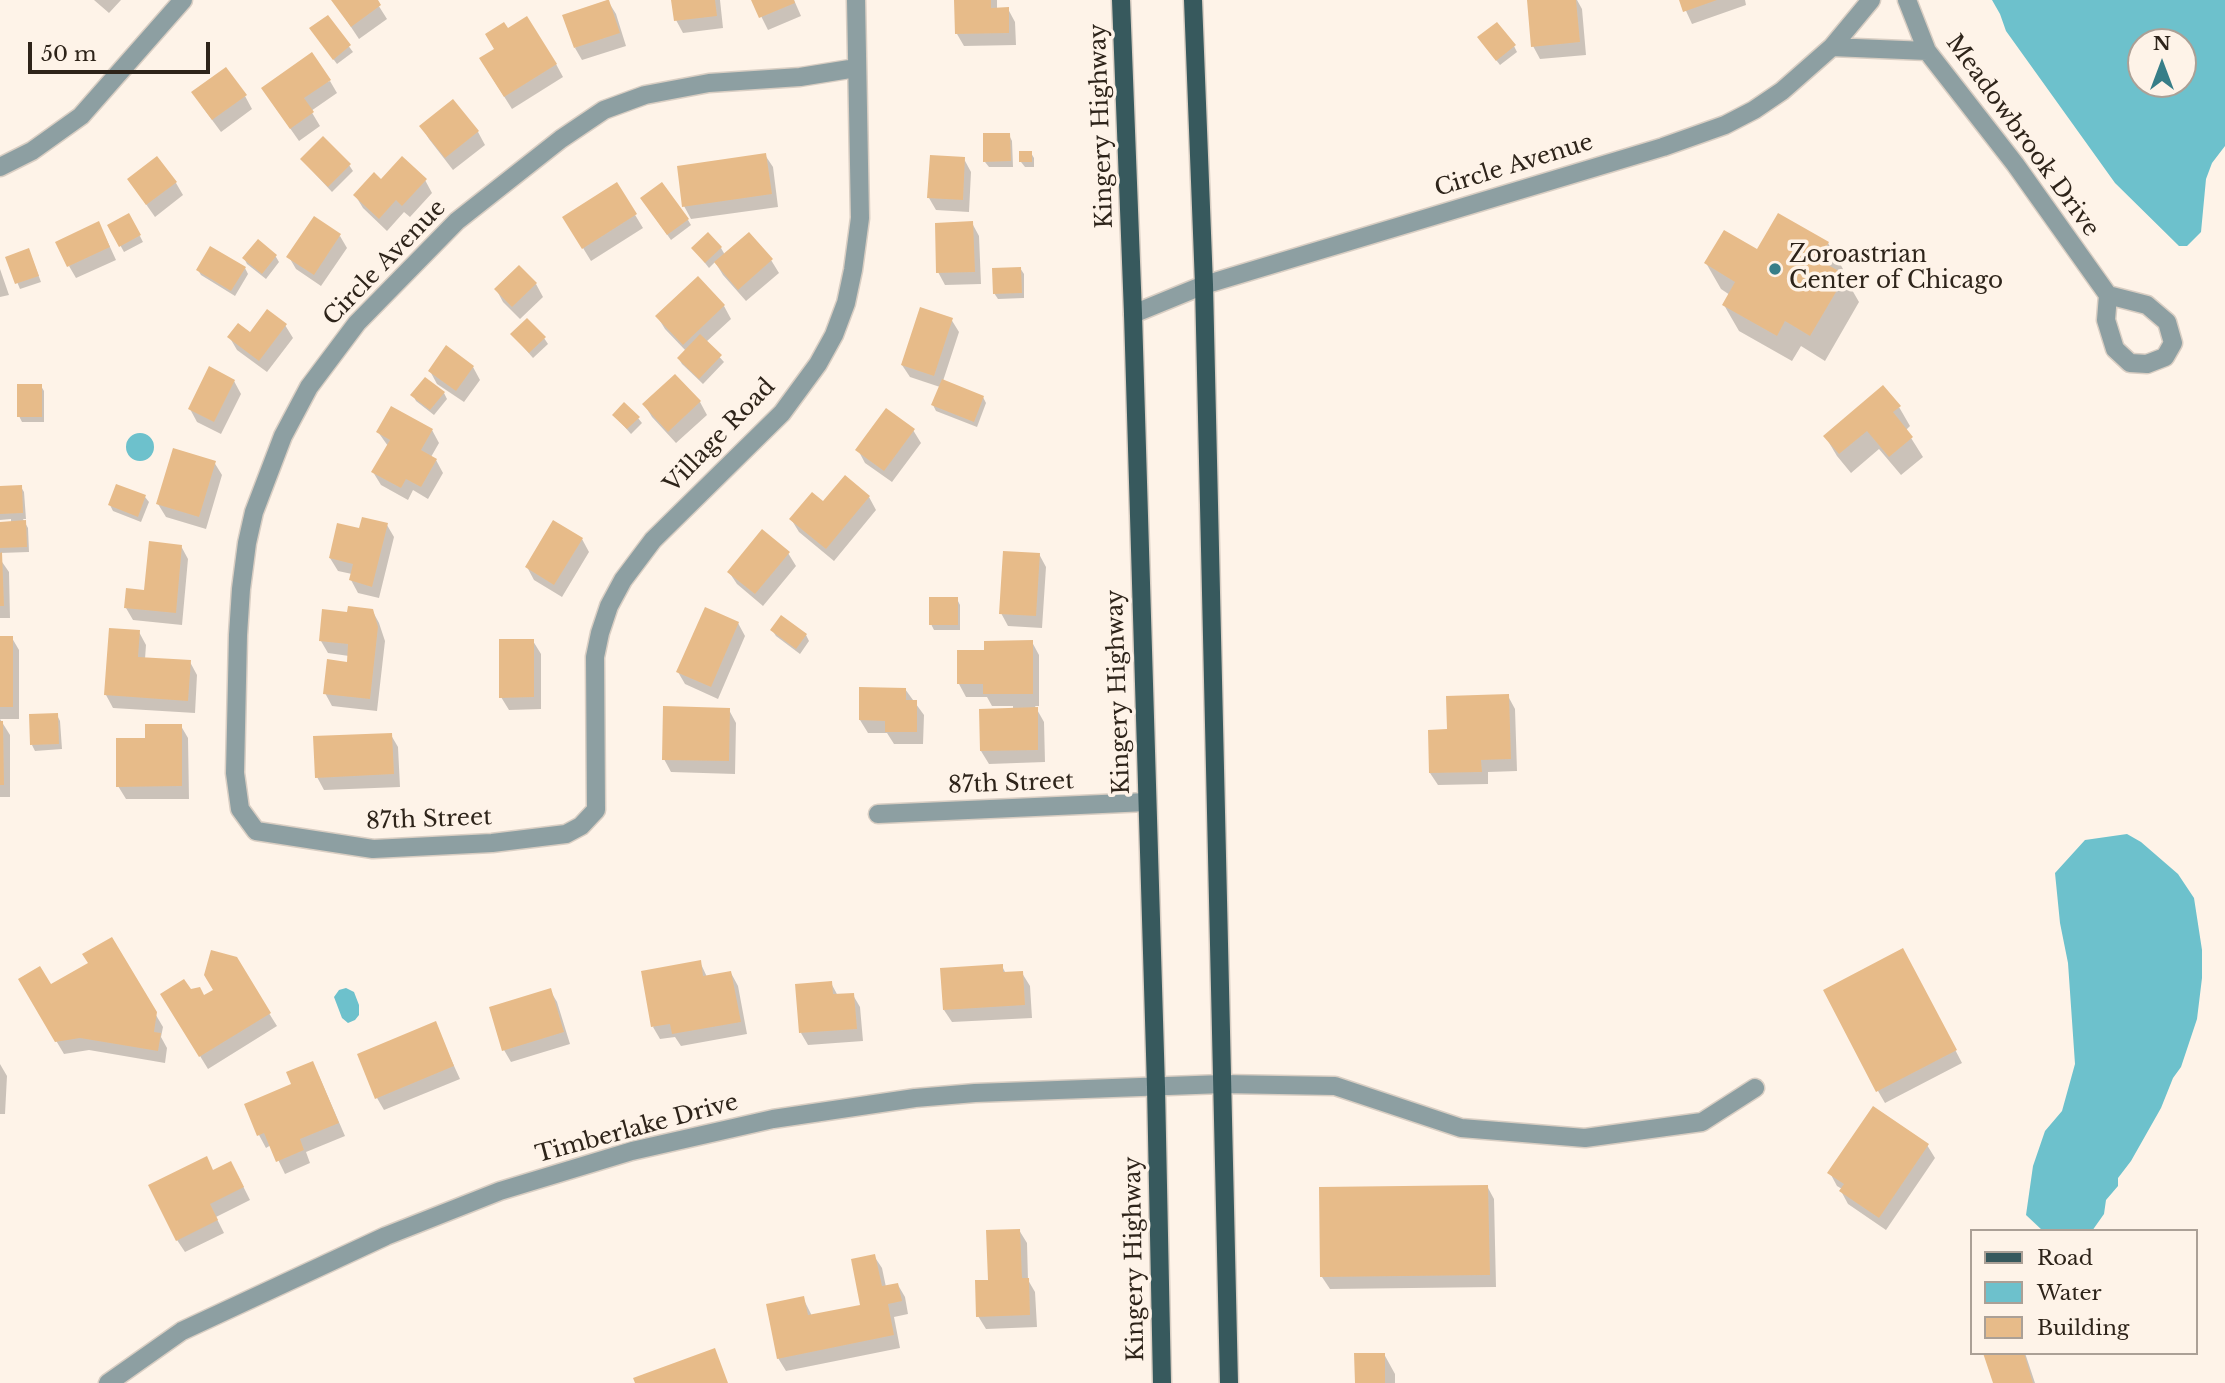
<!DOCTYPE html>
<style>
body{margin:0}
#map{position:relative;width:2225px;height:1383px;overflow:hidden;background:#fef3e8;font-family:"Libre Baskerville",serif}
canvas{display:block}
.legend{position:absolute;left:1970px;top:1229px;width:228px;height:126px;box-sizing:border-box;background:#fef3e8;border:2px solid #aba096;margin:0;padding:9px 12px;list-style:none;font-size:21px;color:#2e241a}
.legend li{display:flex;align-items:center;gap:14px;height:35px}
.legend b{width:35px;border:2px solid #aba096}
.north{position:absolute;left:2127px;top:28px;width:70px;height:70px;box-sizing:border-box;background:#fef3e8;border:2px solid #aba096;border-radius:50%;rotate:0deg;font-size:19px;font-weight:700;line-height:28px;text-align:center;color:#2e241a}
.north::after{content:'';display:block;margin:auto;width:24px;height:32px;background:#377e88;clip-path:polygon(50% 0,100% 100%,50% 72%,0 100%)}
.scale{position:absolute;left:28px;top:42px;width:182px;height:32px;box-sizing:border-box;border:4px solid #2e241a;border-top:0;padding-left:9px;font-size:21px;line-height:24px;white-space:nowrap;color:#2e241a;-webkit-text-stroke:5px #fef3e8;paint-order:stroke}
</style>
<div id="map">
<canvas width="2225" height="1383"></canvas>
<ul class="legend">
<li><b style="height:9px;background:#37595d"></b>Road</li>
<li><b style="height:19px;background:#6dc1cc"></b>Water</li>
<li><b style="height:19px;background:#e7bb89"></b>Building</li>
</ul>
<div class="north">N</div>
<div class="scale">50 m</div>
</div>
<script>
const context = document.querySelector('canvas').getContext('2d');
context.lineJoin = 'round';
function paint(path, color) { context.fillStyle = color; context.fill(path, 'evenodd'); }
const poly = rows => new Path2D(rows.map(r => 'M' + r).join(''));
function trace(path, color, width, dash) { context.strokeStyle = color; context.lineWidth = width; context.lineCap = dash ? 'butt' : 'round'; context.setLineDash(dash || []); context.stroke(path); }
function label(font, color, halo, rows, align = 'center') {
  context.font = font + ' "Libre Baskerville",serif'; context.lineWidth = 7; context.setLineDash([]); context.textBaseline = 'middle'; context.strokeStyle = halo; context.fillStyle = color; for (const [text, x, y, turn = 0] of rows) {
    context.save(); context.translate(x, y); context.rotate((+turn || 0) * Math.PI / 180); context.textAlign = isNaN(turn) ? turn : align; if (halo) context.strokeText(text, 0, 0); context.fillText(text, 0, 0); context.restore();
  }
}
const water = poly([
 [1992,0,2225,0,2225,146,2212,163,2206,179,2201,232,2187,246,2179,246,2115,183,2006,31,2000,14],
 [2183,42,2183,84,2141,84,2141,42],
 '126 447a14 14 0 1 1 28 0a14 14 0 1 1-28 0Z',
 [2127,834,2141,842,2178,874,2194,898,2202,950,2202,978,2197,1019,2181,1067,2173,1078,2161,1108,2131,1161,2118,1178,2118,1186,2106,1200,2104,1214,2092,1231,2043,1231,2026,1215,2033,1166,2045,1131,2062,1111,2075,1064,2068,963,2060,923,2055,873,2085,840],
 [346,988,354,992,359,1005,359,1015,355,1020,348,1023,342,1018,334,997,339,990]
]);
const shadow = poly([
 [94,0,121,0,109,13],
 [333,0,375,0,387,19,359,39],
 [673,0,720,0,723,28,683,33,676,20],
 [753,0,794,0,801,16,768,30],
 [956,0,997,0,997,9,1008,9,1015,22,1016,45,964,46,957,34],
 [1539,0,1577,0,1582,9,1586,55,1540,59,1533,46],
 [1681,0,1745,0,1746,5,1692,24],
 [608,1,616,14,626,46,582,60,575,48],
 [327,17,353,52,337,64,315,35],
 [1483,43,1514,46,1517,52,1500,65],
 [496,50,556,64,563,77,512,109,488,71],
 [330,81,337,93,311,111,320,126,299,141,271,101],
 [245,96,252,109,221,132,201,105],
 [453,101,478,132,485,145,453,170,429,139,421,126],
 [1009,135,1012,141,1013,167,989,167,985,162],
 [1031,153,1034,158,1034,167,1025,167,1021,162],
 [765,155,773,167,778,207,691,219,684,206],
 [964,159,971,172,969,212,936,210,929,198],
 [302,160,349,165,353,171,332,192],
 [129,180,176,183,183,195,155,217],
 [425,180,432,193,410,217,404,212,387,231,363,208,355,195,382,181],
 [617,185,643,228,591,261,572,230],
 [646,205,688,220,691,225,671,240],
 [129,215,143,242,124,252,109,225],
 [972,223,979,236,981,284,945,285,938,272],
 [749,234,771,260,779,273,746,301,723,275,715,262,709,268,693,248,721,248,725,255],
 [105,236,116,260,76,278,69,266],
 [340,236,347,248,321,286,296,269,289,257],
 [258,241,276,257,279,262,266,279,247,264,244,258],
 [1828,243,1843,269,1840,274,1844,276,1859,302,1825,361,1801,346,1792,361,1739,331,1724,305,1730,295,1721,289,1706,263,1758,252],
 [29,250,41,282,20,289,7,258],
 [245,268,248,274,235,296,201,275,198,270],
 [1020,268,1024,274,1024,298,998,299,994,293],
 [0,269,9,295,0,297],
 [698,278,724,306,731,319,706,342,724,362,703,384,682,364,679,359,686,351,665,329,657,316],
 [536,284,543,297,520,319,503,302,496,289],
 [951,319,959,332,943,381,983,397,986,403,977,427,936,411,933,405,940,387,910,377,902,365],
 [285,325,293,338,267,372,237,350,230,338],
 [512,334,544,338,548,344,533,358],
 [473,367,480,380,464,402,437,384,430,371],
 [675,376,700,402,707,415,676,443,652,417,644,404],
 [234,381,241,394,221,434,197,422,190,409],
 [41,386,44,391,44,422,22,422,19,416],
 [444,393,447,399,434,415,416,401,413,395],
 [1899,407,1910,426,1906,430,1923,457,1901,475,1879,449,1851,473,1837,456,1825,436],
 [614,415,638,418,642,423,631,434],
 [432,430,439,443,431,457,436,460,443,473,428,499,413,490,408,500,381,485,373,472,388,446,378,432],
 [913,430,921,443,892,482,865,463,858,450],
 [214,462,222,475,206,529,166,517,158,504],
 [0,487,21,487,24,492,26,519,23,519,28,528,29,552,0,553,0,523,11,523,11,519,0,520],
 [145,497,149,502,141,522,113,511,110,505],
 [869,497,876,510,834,561,799,532,791,519,824,504],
 [387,525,394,537,379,598,358,593,351,580,352,574,338,571,330,558,361,531],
 [582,539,589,552,562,597,534,580,527,567],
 [181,546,188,559,182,625,133,620,126,608,146,592],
 [788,553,796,566,763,606,737,584,729,572],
 [1039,554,1046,567,1042,628,1008,626,1001,613],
 [0,559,9,572,10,618,0,618],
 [957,599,960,605,960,630,934,630,931,624],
 [372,610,379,623,385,641,377,711,332,706,325,693,348,664,349,656,328,653,321,641,348,614],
 [738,623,745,636,718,699,685,684,678,672],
 [772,630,806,635,809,641,800,654,776,636],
 [139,632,146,645,145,659,190,662,197,675,195,713,113,708,106,695],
 [0,638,12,638,19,650,19,719,0,719,10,735,10,797,0,797],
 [533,641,541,654,541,709,509,710,501,697],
 [1032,642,1039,655,1039,706,1035,706,1044,722,1045,762,989,764,981,751,1013,710,1013,706,992,706,987,697,966,697,959,684,986,652],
 [905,689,924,715,923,744,894,744,887,733,868,733,860,720],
 [1508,696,1515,709,1517,771,1488,772,1488,784,1438,785,1430,773,1449,731],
 [729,710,736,723,735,774,671,772,664,759],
 [57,715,60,721,62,749,35,751,32,745],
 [181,726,188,738,189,799,126,799,118,786,147,739],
 [391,735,398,747,400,787,324,790,317,777],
 [111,939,163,1027,161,1037,167,1048,165,1063,89,1050,64,1054,20,980,50,987,90,963],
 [235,959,277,1026,208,1069,170,1007,190,991,204,998,215,991],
 [700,962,707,977,731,973,738,986,747,1034,681,1046,675,1037,660,1039,653,1027],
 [1910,963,1962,1063,1885,1103,1878,1091],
 [1002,966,1006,974,1022,973,1030,986,1032,1018,952,1022,944,1010],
 [831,983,838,996,853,995,860,1007,863,1041,808,1045,801,1033],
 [550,990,557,1002,570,1044,511,1062,504,1050],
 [435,1024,460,1079,384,1110,377,1098],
 [0,1064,7,1076,5,1114,0,1114],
 [319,1076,345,1136,306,1152,310,1163,285,1174,271,1145,266,1148,259,1135],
 [1927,1145,1935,1158,1886,1230,1848,1204,1841,1191,1842,1189,1837,1186,1830,1173],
 [213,1171,238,1176,250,1200,216,1217,224,1233,185,1252,177,1240],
 [1487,1186,1494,1199,1496,1287,1330,1289,1322,1277],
 [1019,1230,1027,1243,1028,1280,1035,1292,1037,1327,986,1329,978,1316,990,1281],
 [874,1256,882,1268,886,1287,898,1285,905,1297,908,1314,894,1317,900,1348,786,1371,778,1358,803,1298,812,1316,862,1306],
 [1985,1353,2025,1353,2035,1383,1995,1383],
 [1384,1354,1395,1374,1395,1383,1356,1383]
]);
const building = poly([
 [331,0,378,0,381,5,351,27],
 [607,0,609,0,620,33,574,48,562,15],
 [671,0,715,0,717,16,674,21],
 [751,0,794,0,795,3,759,18],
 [954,0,991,0,991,8,1009,7,1009,33,955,34],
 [1527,0,1576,0,1580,42,1531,47],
 [1679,0,1717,0,1683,12],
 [328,15,351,45,333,60,309,28],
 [527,16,557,64,504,97,479,58,494,49,485,34,504,22,508,28],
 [1497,22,1516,45,1496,61,1477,37],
 [312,52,331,80,304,98,314,112,290,129,261,88],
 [226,67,247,95,212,120,191,92],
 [453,99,479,131,445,158,419,126],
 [983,133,1010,133,1011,161,983,162],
 [323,136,351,164,328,187,300,159],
 [1019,151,1032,151,1032,162,1019,162],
 [766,153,772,194,682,207,677,166],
 [930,155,965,157,963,200,927,198],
 [157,156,177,182,146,205,127,179],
 [402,156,427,179,402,206,396,200,379,219,353,195,374,172,381,179],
 [617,182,637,214,582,249,562,217],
 [662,182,689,219,667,235,640,198],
 [129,213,141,235,119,247,107,225],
 [1778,213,1829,242,1819,260,1846,275,1810,336,1785,321,1777,336,1722,305,1735,282,1704,263,1724,230,1757,249],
 [314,216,341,234,314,275,286,257],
 [99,221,110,247,67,267,55,242],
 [973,221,975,272,936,273,935,223],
 [708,232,722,247,705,263,691,248],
 [749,232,773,259,738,290,714,262],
 [258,239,277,255,262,274,242,258],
 [210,246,246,267,231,291,196,270],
 [29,248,39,276,15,284,5,257],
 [519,265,537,283,512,307,494,289],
 [1021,267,1022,293,993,294,992,268],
 [698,276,725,305,683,345,655,316],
 [920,307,953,318,934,376,901,365],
 [267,309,287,324,259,361,227,337,238,323,250,332],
 [527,318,546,337,529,353,510,334],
 [700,334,722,355,699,379,677,358],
 [446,345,474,366,456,391,428,371],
 [209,366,235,380,214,422,188,409],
 [675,374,701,401,668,432,642,404],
 [425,377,445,392,430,410,410,395],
 [942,379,984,396,974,422,931,405],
 [17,384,42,384,42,417,17,417],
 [1883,385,1901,406,1893,412,1913,437,1889,457,1867,431,1839,454,1823,436],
 [624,402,640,417,627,429,612,415],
 [391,406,433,429,421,450,437,459,421,487,406,479,401,488,371,472,390,440,376,432],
 [886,408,915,429,884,471,855,450],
 [173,448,216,461,199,517,156,504],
 [845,475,870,496,826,549,789,519,812,492,823,501],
 [116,484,146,495,138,517,108,505],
 [22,485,23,513,0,514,0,486],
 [362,517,388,523,372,587,349,580,353,564,329,558,337,523,359,528],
 [26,520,27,547,0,548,0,522],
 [553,520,583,538,554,585,525,567],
 [762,529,790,552,755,594,727,572],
 [149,541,182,545,176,613,124,608,126,588,144,590],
 [1003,551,1040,553,1036,616,999,614],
 [2,552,4,606,0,606,0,553],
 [929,597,958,597,958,625,929,625],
 [348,606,373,609,378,627,370,699,323,694,327,659,347,662,348,644,319,641,322,609,347,612],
 [705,607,739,622,711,687,676,672],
 [781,615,807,634,796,649,770,630],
 [109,628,140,630,138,657,191,660,188,701,104,695],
 [0,636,13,636,13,707,0,707],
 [499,639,534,639,534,697,499,698],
 [1033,640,1033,694,983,694,983,684,957,684,957,650,984,650,984,641],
 [859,687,906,688,906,700,917,700,917,732,885,732,885,721,859,720],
 [1509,694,1511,759,1481,760,1482,772,1429,773,1428,730,1447,729,1446,696],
 [663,706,730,708,729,761,662,760],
 [1038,707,1038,750,980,751,979,709],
 [58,713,59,744,30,745,29,714],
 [0,721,3,721,4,785,0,785],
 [145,724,182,724,182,786,116,787,116,738,145,738],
 [392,733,394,774,315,778,313,736],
 [112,937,157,1012,154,1032,161,1033,158,1051,80,1038,55,1042,18,979,40,966,51,984,88,963,82,954],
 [1903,948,1957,1050,1876,1092,1823,990],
 [211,950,237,957,271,1013,199,1057,160,994,184,979,191,989,200,987,204,995,213,990,204,975],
 [701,960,703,976,731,971,741,1022,672,1034,670,1024,651,1027,641,971],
 [1003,964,1003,972,1023,971,1025,1005,943,1010,940,968],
 [832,981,833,994,854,993,857,1029,799,1033,795,984],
 [551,988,564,1032,502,1051,489,1007],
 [436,1021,454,1066,375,1099,357,1054],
 [313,1061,339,1123,300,1139,304,1150,276,1162,264,1133,257,1136,244,1104,291,1084,286,1072],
 [1873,1106,1929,1144,1879,1218,1839,1191,1844,1184,1827,1173],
 [207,1156,213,1170,231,1161,244,1187,210,1204,218,1220,176,1241,148,1185],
 [1488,1185,1490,1275,1320,1277,1319,1187],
 [1020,1229,1022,1278,1029,1278,1030,1315,976,1317,975,1280,988,1280,986,1230],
 [875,1254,882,1286,898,1283,902,1301,888,1304,894,1335,777,1359,766,1304,804,1296,808,1315,860,1305,851,1259],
 [715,1348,728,1383,635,1383,633,1378],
 [1354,1353,1385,1353,1385,1383,1355,1383],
 [1983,1353,2024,1353,2033,1383,1993,1383]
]);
const minor = poly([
 [856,0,860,218,853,270,846,303,834,335,818,364,782,413,653,540,623,580,609,606,600,633,595,657,596,810,581,826,566,834,492,843,373,849,256,831,240,809,235,773,238,635,241,589,247,543,254,512,283,436,309,387,357,323,457,221,561,139,604,110,645,95,709,83,800,77,856,68],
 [1907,0,1927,51,2015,164,2108,295,2106,320,2115,349,2130,363,2147,364,2165,357,2173,343,2167,322,2147,305,2108,295],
 [1832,47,1927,51],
 [0,167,32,151,81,116,183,0],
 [1133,314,1204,285,1663,147,1725,125,1754,110,1782,91,1832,47,1871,0],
 [878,814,1147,802],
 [108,1383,182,1331,386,1236,500,1191,632,1151,773,1119,915,1098,975,1093,1223,1084,1335,1086,1461,1128,1585,1138,1702,1122,1755,1088]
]);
const primary = poly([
 [1121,0,1133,314,1156,1087,1162,1383],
 [1193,0,1204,285,1229,1383]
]);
const markers = [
 [1775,269,7,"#377e88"]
];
const streetNames = [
 ["Kingery Highway",1102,126,-92],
 ["Meadowbrook Drive",2022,136,54],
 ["Circle Avenue",1514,166,-17],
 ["Circle Avenue",385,263,-46],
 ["Village Road",720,436,-46],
 ["Kingery Highway",1119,692,-92],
 ["87th Street",1011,784,-2],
 ["87th Street",429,820,-2],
 ["Timberlake Drive",637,1129,-15],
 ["Kingery Highway",1135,1259,-91]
];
const poiNames = [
 ["Zoroastrian",1789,256],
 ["Center of Chicago",1789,282]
];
paint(water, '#6dc1cc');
paint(shadow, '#0003');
paint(building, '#e7bb89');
trace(minor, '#d9cec3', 21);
trace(primary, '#d9cec3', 21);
trace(minor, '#8d9fa2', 18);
trace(primary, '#37595d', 18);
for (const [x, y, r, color] of markers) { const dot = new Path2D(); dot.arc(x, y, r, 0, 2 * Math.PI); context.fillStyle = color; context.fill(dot); trace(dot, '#fef3e8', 2.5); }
label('23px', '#2e241a', '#fef3e8', streetNames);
label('23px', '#2e241a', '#fef3e8', poiNames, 'left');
</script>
